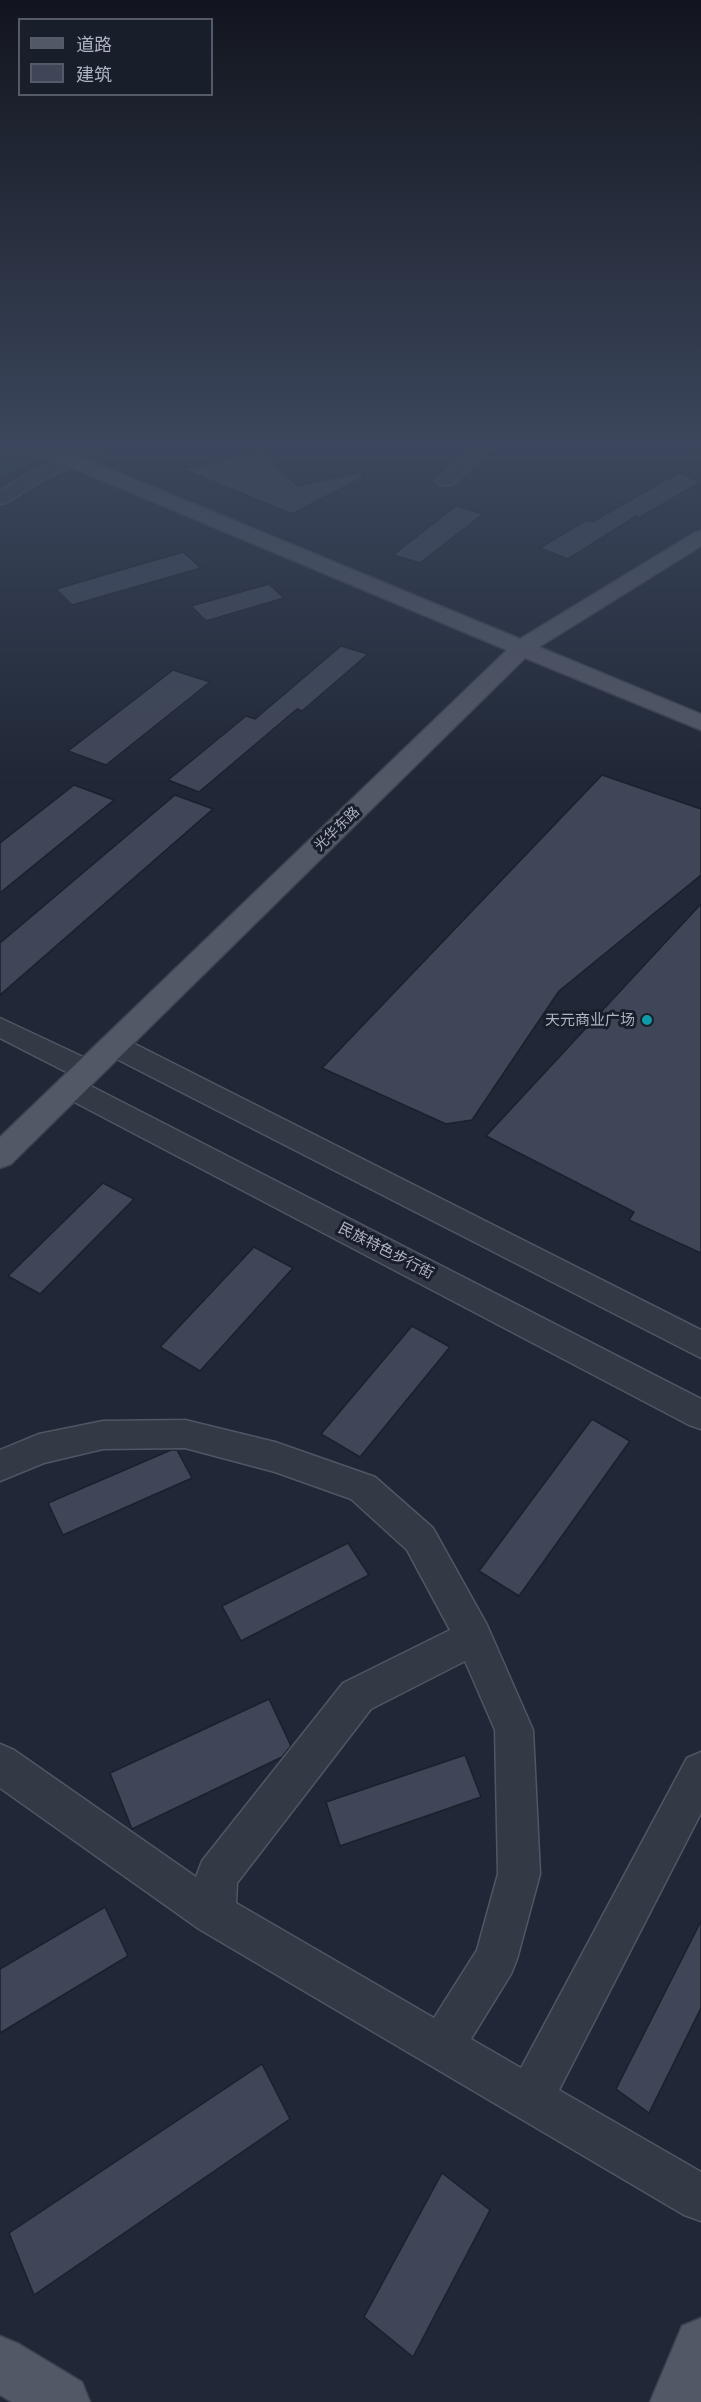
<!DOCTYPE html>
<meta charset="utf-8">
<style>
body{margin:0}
#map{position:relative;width:701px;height:2402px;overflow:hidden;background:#202736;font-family:Quicksand,"Noto Sans SC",sans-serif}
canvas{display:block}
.legend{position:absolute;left:18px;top:18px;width:195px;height:78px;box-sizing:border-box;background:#191e2b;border:2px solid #555a68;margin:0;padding:8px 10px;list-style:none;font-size:18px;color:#aeb3c3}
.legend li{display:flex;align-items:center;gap:12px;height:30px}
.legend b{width:30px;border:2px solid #555a68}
</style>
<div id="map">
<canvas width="701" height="2402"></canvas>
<ul class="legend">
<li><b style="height:8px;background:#525866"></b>道路</li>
<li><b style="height:16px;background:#3f4657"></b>建筑</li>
</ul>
</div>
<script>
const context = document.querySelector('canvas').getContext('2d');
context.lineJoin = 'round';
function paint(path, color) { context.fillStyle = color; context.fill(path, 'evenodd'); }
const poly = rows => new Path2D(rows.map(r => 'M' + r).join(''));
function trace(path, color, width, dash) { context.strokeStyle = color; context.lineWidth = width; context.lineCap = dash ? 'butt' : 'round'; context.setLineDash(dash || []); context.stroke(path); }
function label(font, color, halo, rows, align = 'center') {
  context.font = font + ' Quicksand,"Noto Sans SC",sans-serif'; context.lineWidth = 6; context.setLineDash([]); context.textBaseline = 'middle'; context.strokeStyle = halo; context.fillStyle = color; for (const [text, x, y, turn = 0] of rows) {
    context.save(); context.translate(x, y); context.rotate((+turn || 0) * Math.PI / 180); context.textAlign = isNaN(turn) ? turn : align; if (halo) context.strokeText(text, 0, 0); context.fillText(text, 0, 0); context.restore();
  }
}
const green = poly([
 [0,449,63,449,0,478]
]);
const building = poly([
 [261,452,297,486,361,472,363,477,292,514,183,469,261,452],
 [678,473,701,482,640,517,636,516,568,559,540,548,586,520,592,522,678,473],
 [456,506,483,514,420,563,393,555,456,506],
 [183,552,201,568,72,605,56,589,183,552],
 [269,584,284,598,206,621,191,606,269,584],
 [341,646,368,654,302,711,297,709,199,792,168,780,246,716,255,719,341,646],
 [173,670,210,682,106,765,68,751,173,670],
 [602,775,701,809,701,875,559,991,472,1120,446,1124,322,1068,602,775],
 [74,785,114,800,0,893,0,843,74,785],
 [175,795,213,809,0,995,0,943,175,795],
 [701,904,701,1253,629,1220,634,1212,486,1136,701,904],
 [103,1183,134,1199,40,1294,8,1276,103,1183],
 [254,1247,293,1268,200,1371,160,1347,254,1247],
 [412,1326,450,1347,360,1457,321,1434,412,1326],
 [592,1419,630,1441,519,1596,479,1571,592,1419],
 [171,1450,177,1450,192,1478,63,1535,48,1503,171,1450],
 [348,1543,369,1575,241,1641,222,1606,348,1543],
 [269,1699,291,1746,282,1757,132,1829,110,1773,269,1699],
 [465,1755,481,1797,340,1846,326,1802,465,1755],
 [105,1907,128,1956,0,2033,0,1969,105,1907],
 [701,1921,701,2008,649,2113,616,2089,701,1921],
 [262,2064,290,2119,34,2295,9,2233,262,2064],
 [442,2173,490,2210,413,2357,364,2317,442,2173]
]);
const minor = poly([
 [79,449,102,449,99,453,41,481,6,503,0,504,0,491,29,473,79,449],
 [471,449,490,449,452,485,440,485,437,481,440,477,471,449],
 [0,1018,98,1064,102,1071,98,1078,88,1081,78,1078,0,1038,0,1018],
 [115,1037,125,1039,701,1330,701,1358,105,1053,101,1046,105,1039,115,1037],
 [71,1078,81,1081,701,1399,701,1429,689,1425,61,1095,57,1088,61,1081,71,1078],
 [185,1420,275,1442,375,1477,433,1528,487,1625,533,1730,540,1874,517,1959,511,1974,471,2039,521,2068,687,1758,701,1752,701,1813,559,2090,701,2172,701,2221,684,2215,199,1929,0,1788,0,1744,14,1750,196,1877,202,1861,343,1683,450,1630,407,1550,351,1499,275,1472,185,1448,103,1449,44,1463,0,1481,0,1450,39,1434,103,1421,185,1420],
 [465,1661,495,1730,498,1874,477,1950,434,2018,236,1903,237,1883,371,1709,465,1661]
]);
const major = poly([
 [35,449,61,449,520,639,694,533,701,531,701,546,539,647,701,714,701,730,525,658,11,1164,0,1168,0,1137,507,650,37,453,35,449],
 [701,2318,701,2402,650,2402,682,2326,701,2318],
 [0,2336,19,2344,82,2382,90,2402,12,2402,0,2395,0,2336]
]);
const markers = [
 [647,1020,6,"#0f9aa8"]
];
const farStreetnames = [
 ["光华东路",337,829,-44]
];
const poiNames = [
 ["天元商业广场",635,1020]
];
const streetNames = [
 ["民族特色步行街",386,1251,27]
];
paint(green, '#233438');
paint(building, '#3f4657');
trace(building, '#1b202d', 1.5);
trace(minor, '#515664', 3);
trace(major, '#3d4250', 3);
paint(minor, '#343946');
paint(major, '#525866');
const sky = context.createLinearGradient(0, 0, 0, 785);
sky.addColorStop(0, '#12151e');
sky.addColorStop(0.57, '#3c475d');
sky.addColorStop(1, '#3c475d00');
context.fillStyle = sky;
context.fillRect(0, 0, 701, 785);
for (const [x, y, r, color] of markers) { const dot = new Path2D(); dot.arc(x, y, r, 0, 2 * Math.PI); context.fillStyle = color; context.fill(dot); trace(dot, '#191e2b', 2); }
label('14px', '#aeb3c3', '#191e2b', farStreetnames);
label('15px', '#aeb3c3', '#191e2b', poiNames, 'right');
label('15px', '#aeb3c3', '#191e2b', streetNames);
</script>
